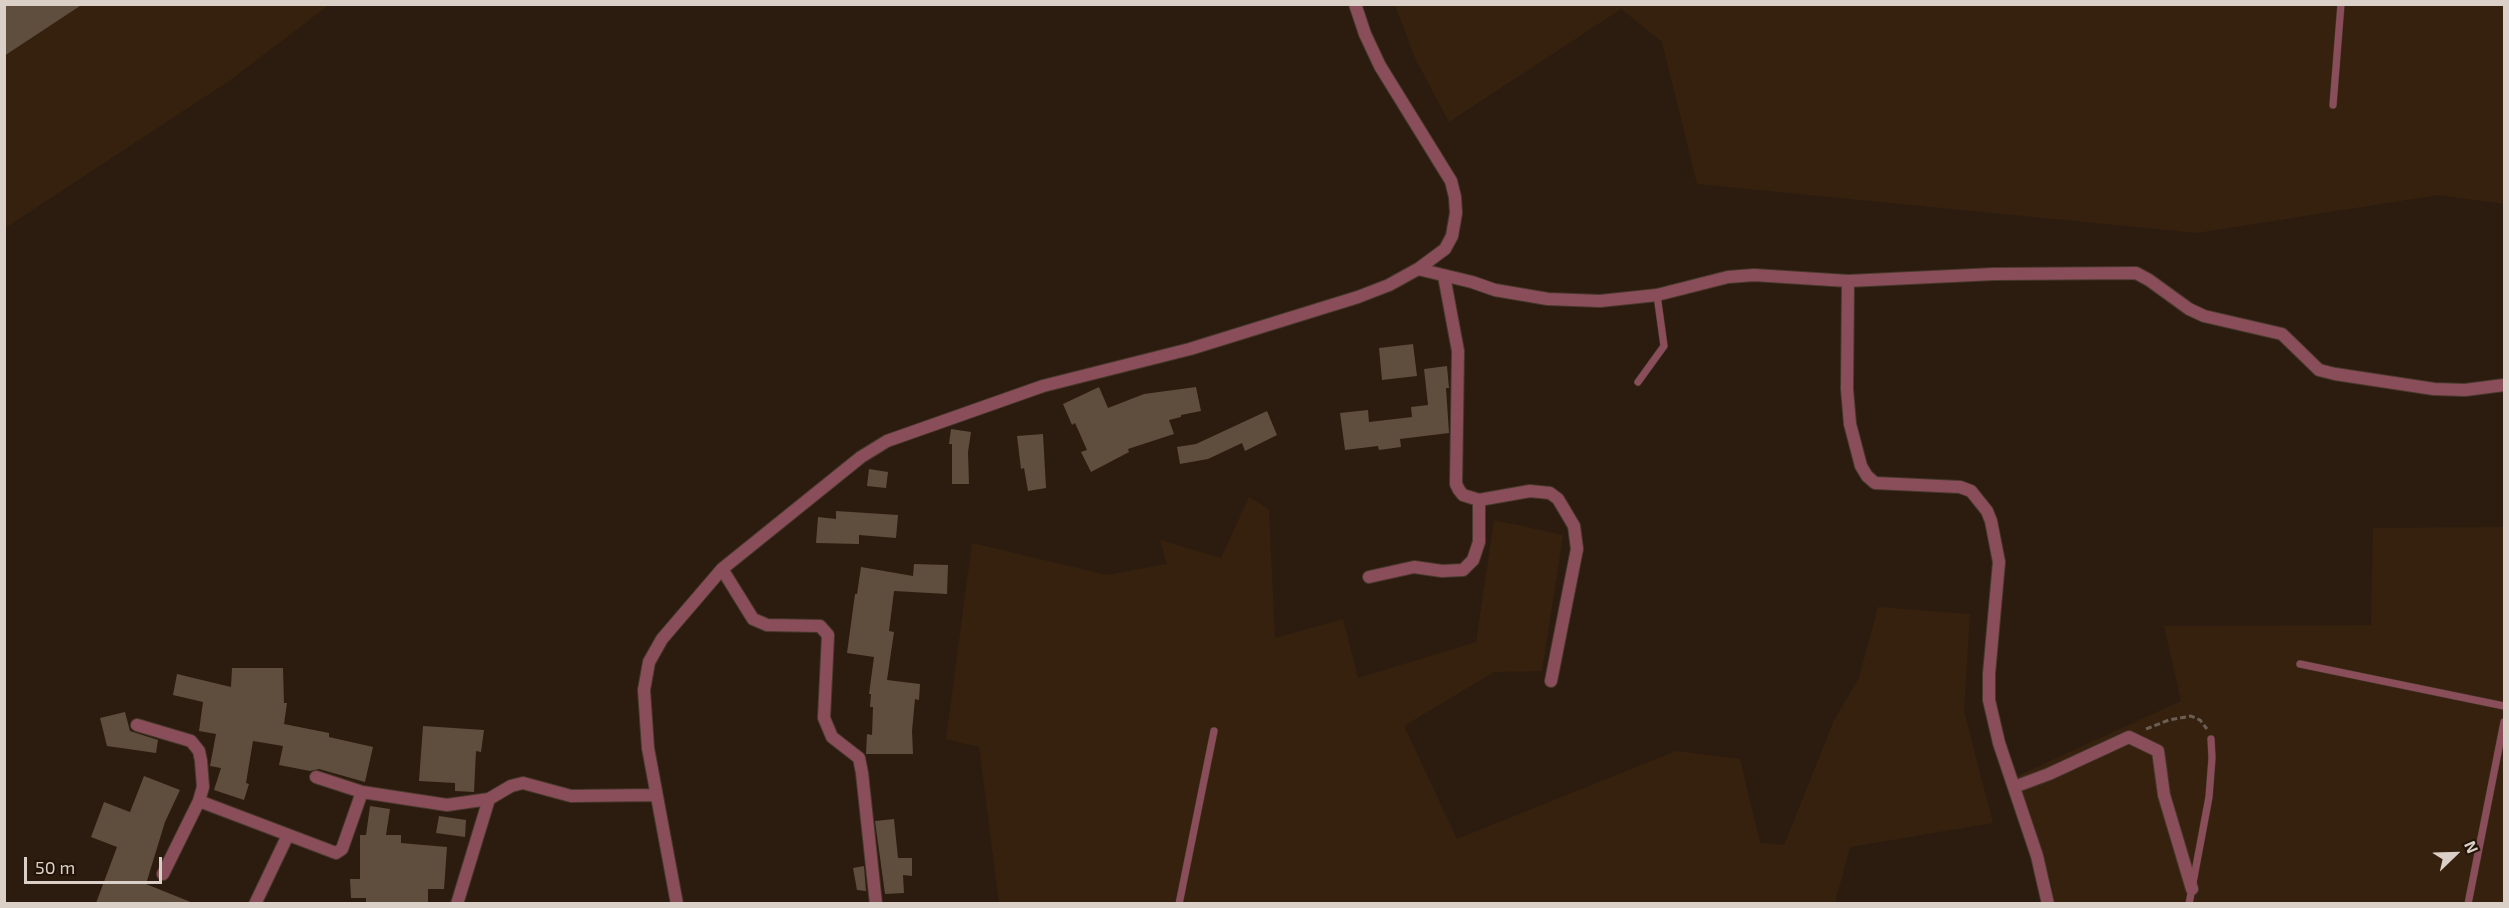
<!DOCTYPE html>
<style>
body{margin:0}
#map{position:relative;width:2509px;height:908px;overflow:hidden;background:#2c1c0f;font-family:"Exo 2",sans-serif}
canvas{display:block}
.frame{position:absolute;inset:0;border:6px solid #dbd0c7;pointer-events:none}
.north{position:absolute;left:2425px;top:824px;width:60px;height:60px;-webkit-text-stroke:4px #221306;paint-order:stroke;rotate:67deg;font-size:16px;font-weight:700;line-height:24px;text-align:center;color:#dbd0c7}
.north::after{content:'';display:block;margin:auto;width:21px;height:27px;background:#dbd0c7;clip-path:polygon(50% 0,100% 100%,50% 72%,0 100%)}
.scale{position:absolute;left:24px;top:857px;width:138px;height:27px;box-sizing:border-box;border:3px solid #dbd0c7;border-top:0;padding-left:8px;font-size:18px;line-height:21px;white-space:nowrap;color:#dbd0c7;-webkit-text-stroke:4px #221306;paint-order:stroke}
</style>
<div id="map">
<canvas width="2509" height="908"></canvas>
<div class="frame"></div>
<div class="north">N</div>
<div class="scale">50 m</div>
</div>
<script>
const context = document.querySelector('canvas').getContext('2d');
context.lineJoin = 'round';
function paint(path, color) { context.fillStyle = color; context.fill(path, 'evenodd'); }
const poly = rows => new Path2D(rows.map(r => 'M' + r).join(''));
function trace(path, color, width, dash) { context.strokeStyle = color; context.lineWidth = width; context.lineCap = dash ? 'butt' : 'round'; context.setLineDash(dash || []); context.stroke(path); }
const built = poly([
 [5,5,329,5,229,81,5,228],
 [1395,5,2504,5,2504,204,2438,195,2197,233,1697,184,1662,42,1621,9,1449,122,1415,58],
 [1249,497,1269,509,1275,638,1343,619,1358,678,1476,642,1494,520,1563,535,1542,671,1494,672,1404,726,1457,839,1676,751,1740,759,1760,843,1784,845,1834,720,1859,678,1878,607,1970,614,1964,711,1993,823,1850,847,1835,903,999,903,979,747,946,739,972,543,1107,575,1167,564,1160,540,1221,558],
 [2504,527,2504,903,2054,903,2051,881,2013,778,2181,701,2164,626,2371,625,2373,528]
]);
const building = poly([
 [4,4,83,4,4,56],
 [1413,344,1417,376,1382,380,1379,348],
 [1447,366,1449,388,1446,388,1449,433,1400,439,1401,447,1379,450,1378,446,1345,450,1340,413,1368,410,1369,422,1412,417,1411,407,1428,405,1424,369],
 [1099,387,1108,408,1144,394,1196,387,1201,411,1181,415,1181,417,1169,420,1174,434,1128,449,1129,452,1091,472,1081,452,1087,450,1075,423,1072,425,1063,404],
 [1267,411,1277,435,1245,451,1242,443,1208,459,1180,464,1177,447,1196,444],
 [951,429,971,432,968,452,969,484,952,484,952,444,949,444],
 [1043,434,1046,488,1028,491,1024,468,1021,469,1017,436],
 [869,469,888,472,886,488,867,486],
 [836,511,898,515,896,538,859,535,859,544,816,543,818,517,836,519],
 [914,564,948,565,947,594,894,591,889,631,894,632,887,680,920,684,919,700,915,699,912,731,913,754,866,754,867,734,872,735,873,707,870,707,871,694,869,694,874,657,847,653,855,594,857,594,861,567,913,576],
 [232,668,283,668,284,703,287,703,284,724,329,733,329,737,373,747,365,782,319,769,310,771,279,765,283,746,253,741,246,783,249,784,244,800,214,790,221,768,210,766,216,734,199,731,203,702,173,695,177,674,231,687],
 [125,712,130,731,158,740,156,753,107,746,100,718],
 [423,726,484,730,481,752,476,751,474,792,455,791,455,783,419,781],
 [144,776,180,790,165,822,146,884,193,903,96,903,117,847,91,837,104,802,130,812],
 [370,806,390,809,386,835,401,835,401,843,447,847,444,889,428,889,428,903,366,903,366,898,351,898,350,879,360,879,360,835,366,835],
 [439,816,466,820,465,837,436,833],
 [894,819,898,858,912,858,912,876,903,875,904,893,885,894,875,821],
 [864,866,866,891,857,890,853,868]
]);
const path = poly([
 [2146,729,2169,720,2191,716,2200,720,2207,729]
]);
const lane = poly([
 [2333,105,2341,4],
 [1638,382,1664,346,1657,295],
 [2300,664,2504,706],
 [1179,904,1214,731],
 [2189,904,2209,797,2212,758,2211,739],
 [2468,904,2504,722]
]);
const street = poly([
 [1418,269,1472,282,1495,290,1548,299,1600,301,1657,295,1728,277,1754,275,1848,281,1994,274,2136,273,2149,280,2189,309,2204,316,2282,334,2319,370,2335,374,2434,389,2465,390,2504,385],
 [1444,276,1458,351,1456,484,1459,490,1463,495,1479,500,1530,491,1550,493,1558,499,1574,526,1577,549,1551,681],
 [1848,281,1847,389,1850,424,1861,466,1867,476,1875,483,1960,487,1971,491,1987,511,1991,521,1999,562,1989,674,1989,700,1999,743,2037,856,2048,904],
 [722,569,753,619,767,625,820,626,828,635,824,718,832,737,859,758,862,773,876,904],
 [1369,577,1414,567,1442,571,1463,570,1473,560,1479,542,1479,500],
 [137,725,191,741,199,751,201,761,203,787,199,801,163,874],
 [316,777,362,792,447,805,489,799,511,786,523,783,571,796,656,795],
 [2014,787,2049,774,2129,737,2158,751,2164,795,2192,889],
 [199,801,336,853,342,849,362,792],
 [255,904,288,835],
 [457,904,489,799],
 [677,904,648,748,644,690,649,662,662,639,722,569,861,457,887,441,1043,386,1190,349,1358,297,1389,285,1418,269,1445,249,1452,236,1456,213,1455,197,1451,181,1380,66,1365,34,1355,4]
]);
paint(built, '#36210f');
paint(building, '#5f4d3e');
trace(lane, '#48392c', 8);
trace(street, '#48392c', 14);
trace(path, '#6c5e53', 3, [6, 3]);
trace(lane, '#8a4e5b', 7);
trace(street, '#8a4e5b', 12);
</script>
